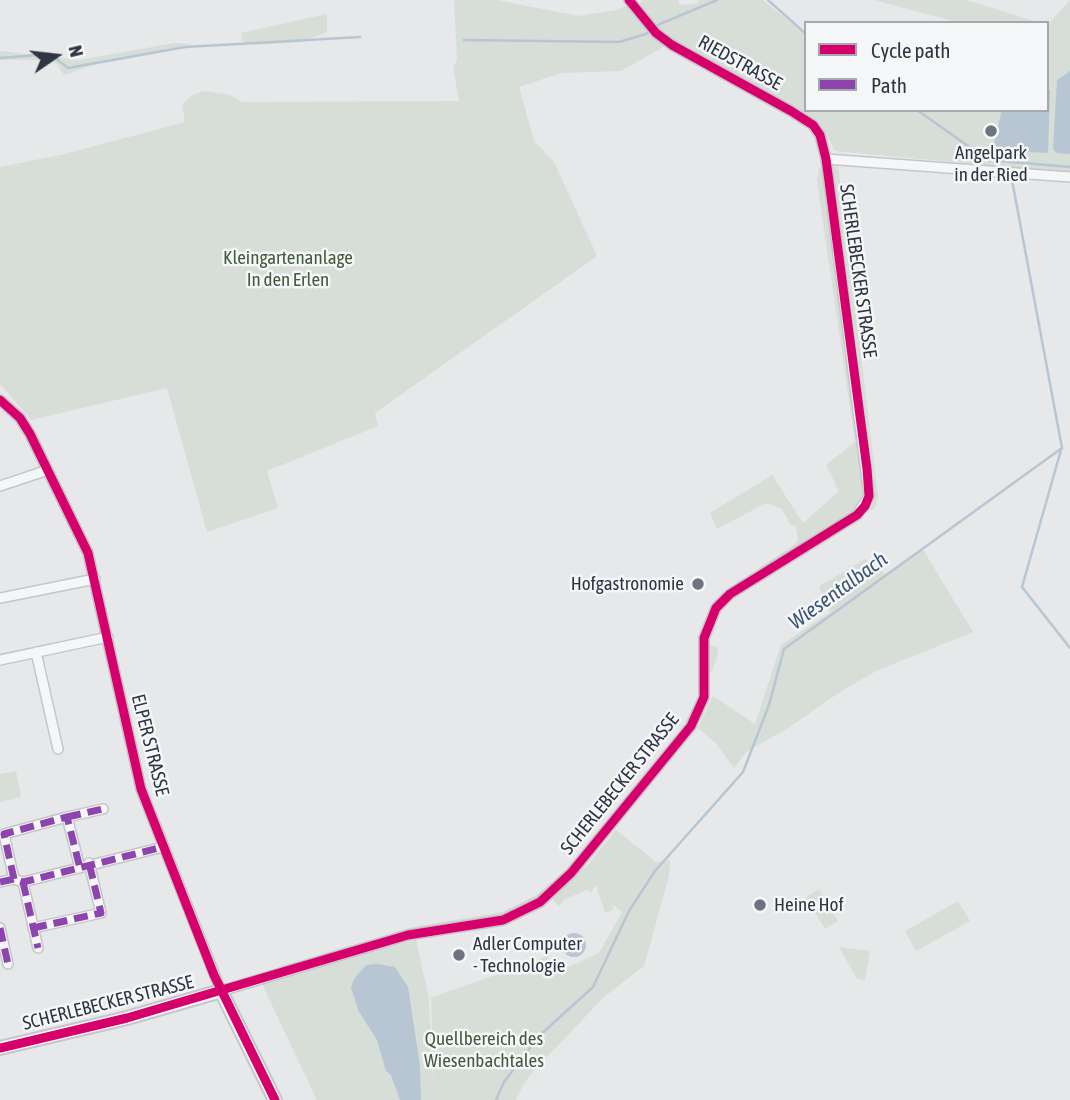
<!DOCTYPE html>
<style>
body{margin:0}
#map{position:relative;width:1070px;height:1100px;overflow:hidden;background:#e6e8ea;font-family:"Asap Condensed",sans-serif}
canvas{display:block}
.legend{position:absolute;left:804px;top:21px;width:245px;height:91px;box-sizing:border-box;background:#f5f6f8;border:2px solid #a5a9af;margin:0;padding:9px 12px;list-style:none;font-size:21px;color:#2e3642}
.legend li{display:flex;align-items:center;gap:14px;height:35px}
.legend b{width:35px;border:2px solid #a5a9af}
.north{position:absolute;left:21px;top:21px;width:70px;height:70px;-webkit-text-stroke:5px #f5f6f8;paint-order:stroke;rotate:76deg;font-size:19px;font-weight:700;line-height:28px;text-align:center;color:#2e3642}
.north::after{content:'';display:block;margin:auto;width:24px;height:32px;background:#2e3642;clip-path:polygon(50% 0,100% 100%,50% 72%,0 100%)}
</style>
<div id="map">
<canvas width="1070" height="1100"></canvas>
<ul class="legend">
<li><b style="height:9px;background:#d6006c"></b>Cycle path</li>
<li><b style="height:9px;background:#8e44ad"></b>Path</li>
</ul>
<div class="north">N</div>
</div>
<script>
const context = document.querySelector('canvas').getContext('2d');
context.lineJoin = 'round';
function paint(path, color) { context.fillStyle = color; context.fill(path, 'evenodd'); }
const poly = rows => new Path2D(rows.map(r => 'M' + r).join(''));
function trace(path, color, width, dash) { context.strokeStyle = color; context.lineWidth = width; context.lineCap = dash ? 'butt' : 'round'; context.setLineDash(dash || []); context.stroke(path); }
function label(font, color, halo, rows, align = 'center') {
  context.font = font + ' "Asap Condensed",sans-serif'; context.lineWidth = 5; context.setLineDash([]); context.textBaseline = 'middle'; context.strokeStyle = halo; context.fillStyle = color; for (const [text, x, y, turn = 0] of rows) {
    context.save(); context.translate(x, y); context.rotate((+turn || 0) * Math.PI / 180); context.textAlign = isNaN(turn) ? turn : align; if (halo) context.strokeText(text, 0, 0); context.fillText(text, 0, 0); context.restore();
  }
}
const green = poly([
 [454,0,496,0,579,16,617,10,628,5,665,46,621,71,561,73,519,87,534,141,554,162,597,256,375,413,378,426,267,471,278,508,207,532,167,388,31,420,0,384,0,167,65,154,185,122,182,105,191,96,203,91,230,95,242,102,459,101,453,67,457,60],
 [642,0,678,0,680,5,698,3,698,0,763,0,806,35,806,110,982,112,1047,110,1047,26,1070,0,1070,173,835,151,821,125,679,44,661,30,638,6],
 [874,0,967,0,1040,23,960,23],
 [327,14,327,32,302,42,254,45,242,41,241,33],
 [175,43,191,44,89,66,64,75,57,64,45,60,0,60,0,51,79,60],
 [838,166,878,497,875,508,737,596,731,587,795,544,798,539,796,527,790,524,782,509,766,503,717,529,710,513,772,475,803,523,839,491,826,465,855,442,817,181,819,168],
 [922,548,973,632,878,670,843,690,788,728,746,752,734,768,716,743,698,728,713,696,755,724,781,645,830,612,819,586,865,559,885,574],
 [707,644,717,647,718,656,708,679],
 [16,771,21,797,0,802,0,774],
 [616,830,656,862,670,860,669,876,644,966,604,997,529,1076,515,1100,317,1100,262,984,329,962,416,940,429,999,434,1098,431,998,548,956,555,973,599,953,622,912,613,905,613,910,605,913,596,885,590,893,588,889,564,900,559,906,552,899,580,868,586,867],
 [567,870,567,873,536,900,508,915,279,971,278,967,413,927,502,912,536,895],
 [819,889,838,921,825,929,806,897],
 [958,901,970,921,916,951,905,931],
 [839,947,870,951,865,980,857,979]
]);
const water = poly([
 [1070,71,1070,154,1057,153,1053,149,1057,80],
 [1047,89,1050,90,1048,153,997,150,994,145,1001,113,1004,110,1047,110],
 '562 945a12 12 0 1 1 24 0a12 12 0 1 1-24 0Z',
 [377,964,395,967,408,987,420,1066,421,1100,400,1100,391,1075,386,1071,377,1040,358,1010,351,987,354,979,366,965]
]);
const stream = poly([
 [768,0,806,34],
 [464,40,619,42,646,34,660,24,717,0],
 [0,58,50,54,68,68,185,47,360,37],
 [917,110,988,160,1070,167],
 [1061,450,1022,587,1070,648],
 [496,1100,504,1082,539,1036,593,987,629,911,655,871,743,772,769,705,784,649,1062,448,1012,180]
]);
const street = poly([
 [826,159,1070,177],
 [0,400,20,418,30,434,88,553,141,789,221,991,408,935,503,920,540,902,571,873,691,726,704,697,704,638,716,608,730,594,857,515,869,496,826,159,820,135,813,125,791,111,672,45,656,33,629,0],
 [0,486,48,470],
 [0,598,95,579],
 [36,652,58,749],
 [0,660,108,637],
 [67,817,103,809],
 [14,879,4,834,67,817,80,868],
 [0,882,14,879,23,882,163,847],
 [23,882,38,948],
 [0,928,8,964],
 [33,928,101,913,89,863]
]);
const secondary = poly([
 [0,1048,127,1018,221,991,275,1100]
]);
const quiet = poly([
 [67,817,103,809],
 [14,879,4,834,67,817,80,868],
 [0,882,14,879,23,882,163,847],
 [23,882,38,948],
 [0,928,8,964],
 [33,928,101,913,89,863]
]);
const cycleway = poly([
 [0,400,20,418,30,434,88,553,141,789,214,975,275,1100],
 [0,1048,127,1018,408,935,503,920,540,902,571,873,691,726,704,697,704,638,716,608,730,594,857,515,865,506,869,496,867,469,826,159,820,135,813,125,791,111,672,45,656,33,629,0]
]);
const markers = [
 [991,131,7,"#6e747d"],
 [698,584,7,"#6e747d"],
 [760,905,7,"#6e747d"],
 [459,955,7,"#6e747d"]
];
const streetNames = [
 ["RIEDSTRASSE",740,63,29],
 ["SCHERLEBECKER STRASSE",858,271,82],
 ["ELPER STRASSE",150,745,76],
 ["SCHERLEBECKER STRASSE",620,784,-51],
 ["SCHERLEBECKER STRASSE",108,1003,-14]
];
const poiNames = [
 ["Angelpark",991,153,"center"],
 ["in der Ried",991,175,"center"],
 ["Hofgastronomie",684,584,"right"],
 ["Heine Hof",774,905],
 ["Adler Computer",473,944],
 ["- Technologie",473,966]
];
const parkNames = [
 ["Kleingartenanlage",288,258],
 ["In den Erlen",288,280],
 ["Quellbereich des",484,1039],
 ["Wiesenbachtales",484,1061]
];
const waterNames = [
 ["Wiesentalbach",838,591,-36]
];
paint(green, '#d7ddd7');
paint(water, '#b8c5d2');
trace(stream, '#b8c5d2', 2.5);
trace(street, '#c4c6c8', 12);
trace(secondary, '#c4c6c8', 16);
trace(street, '#f5f6f7', 9);
trace(secondary, '#f8f8f8', 12);
trace(quiet, '#8e44ad', 7, [14, 7]);
trace(cycleway, '#d6006c', 9);
for (const [x, y, r, color] of markers) { const dot = new Path2D(); dot.arc(x, y, r, 0, 2 * Math.PI); context.fillStyle = color; context.fill(dot); trace(dot, '#f5f6f8', 2.5); }
label('19px', '#2e3642', '#f5f6f8', streetNames);
label('19px', '#2e3642', '#f5f6f8', poiNames, 'left');
label('19px', '#435c3d', '#f5f6f8', parkNames);
label('italic 21px', '#3c5572', '#f5f6f8', waterNames);
</script>
